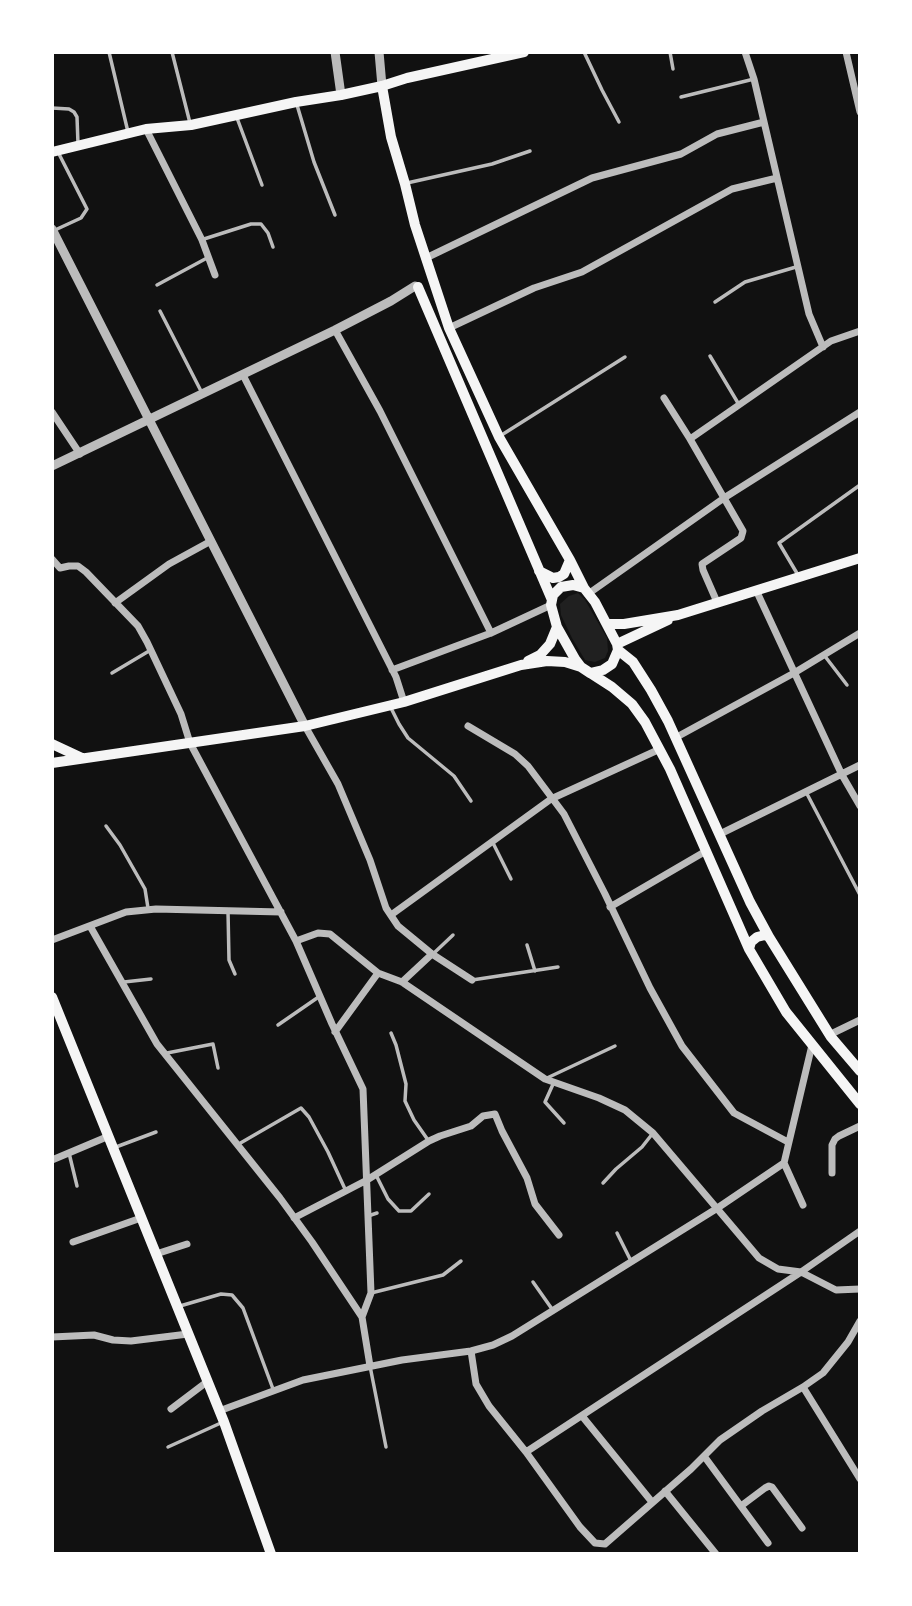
<!DOCTYPE html>
<style>
body{margin:0}
#map{position:relative;width:912px;height:1606px;overflow:hidden;background:#111;font-family:"Sofia Sans Condensed",sans-serif}
canvas{display:block}
.frame{position:absolute;inset:0;border:54px solid #fff;pointer-events:none}
</style>
<div id="map">
<canvas width="912" height="1606"></canvas>
<div class="frame"></div>
</div>
<script>
const context = document.querySelector('canvas').getContext('2d');
context.lineJoin = 'round';
function paint(path, color) { context.fillStyle = color; context.fill(path, 'evenodd'); }
const poly = rows => new Path2D(rows.map(r => 'M' + r).join(''));
function trace(path, color, width, dash) { context.strokeStyle = color; context.lineWidth = width; context.lineCap = dash ? 'butt' : 'round'; context.setLineDash(dash || []); context.stroke(path); }
const green = poly([
 [578,593,585,600,607,638,608,651,605,658,595,662,585,660,572,638,561,615,560,604,569,596]
]);
const service = poly([
 [109,52,128,132],
 [172,52,190,123],
 [584,52,602,90,619,122],
 [670,52,673,69],
 [681,97,754,79],
 [297,105,314,162,335,215],
 [52,108,69,109,74,112,77,117,78,144],
 [237,118,262,185],
 [407,183,492,164,530,151],
 [55,230,81,218,87,209,59,154],
 [204,239,251,224,261,224,268,233,273,247],
 [157,285,207,258],
 [715,302,745,282,796,267],
 [160,311,202,393],
 [710,356,738,403],
 [500,436,625,357],
 [798,575,779,543,860,485],
 [824,655,847,685],
 [112,673,149,651],
 [391,708,399,724,408,738,454,776,471,801],
 [806,792,860,895],
 [106,826,120,845,145,889,148,908],
 [492,841,511,879],
 [228,911,229,960,235,974],
 [527,945,535,971],
 [434,953,453,935],
 [472,980,558,967],
 [124,982,151,979],
 [278,1025,320,996],
 [391,1033,396,1045,406,1084,405,1101,414,1120,428,1140],
 [167,1053,213,1044,218,1068],
 [547,1078,615,1046],
 [554,1082,545,1102,564,1123],
 [237,1145,301,1108,309,1117,328,1152,345,1189],
 [116,1147,156,1132],
 [69,1153,77,1186],
 [376,1175,388,1199,399,1211,411,1211,429,1194],
 [603,1183,616,1169,642,1147,653,1133],
 [368,1216,377,1213],
 [617,1233,631,1261],
 [533,1282,552,1309],
 [371,1293,443,1275,461,1261],
 [180,1306,221,1294,232,1295,243,1308,273,1389],
 [370,1366,386,1447],
 [168,1447,223,1422]
]);
const minor = poly([
 [745,52,754,79,809,314,823,347],
 [846,52,860,112],
 [146,129,202,240,215,275],
 [426,258,592,178,681,154,717,134,764,122],
 [449,328,534,288,582,272,732,189,777,178],
 [335,330,380,411,491,633],
 [243,375,396,677,404,702],
 [664,398,690,439,743,531,741,538,702,564,703,570,717,602],
 [52,412,80,454],
 [690,439,831,341,860,331],
 [52,559,60,568,69,566,78,566,86,572,138,626,147,642,181,714,190,743,296,941,332,1024,363,1089,371,1293,362,1317,370,1366],
 [756,590,842,775,860,806],
 [588,594,724,498,860,412],
 [115,603,169,564,211,541],
 [392,670,491,633,551,605],
 [305,726,338,784,370,860,386,908,398,926,432,954,472,980],
 [468,726,515,754,528,766,564,814,605,894,650,988,682,1046,734,1113,788,1142],
 [675,738,794,673,860,633],
 [720,834,860,765],
 [610,907,706,851],
 [391,915,551,799,660,749],
 [90,926,157,1044,280,1198,312,1242,362,1317],
 [52,940,126,912,156,909,281,912],
 [296,941,318,933,330,934,378,973,402,982,545,1079,599,1098,625,1110,653,1133,759,1258,778,1269,801,1272,836,1290,860,1289],
 [402,982,432,954],
 [335,1032,378,973],
 [829,1035,860,1020],
 [52,1160,109,1136],
 [784,1163,803,1205],
 [832,1173,832,1145,835,1139,839,1136,860,1126],
 [294,1218,367,1180,429,1141,440,1136,471,1126,483,1116,495,1114,502,1131,527,1178,535,1204,559,1235],
 [73,1242,141,1218],
 [156,1254,187,1244],
 [52,1337,94,1335,113,1340,131,1341,188,1334],
 [471,1351,476,1384,489,1406,526,1452,580,1527,595,1543,605,1544,691,1469,720,1440,762,1411,803,1387,823,1373,848,1342,860,1321],
 [803,1387,860,1479],
 [171,1409,208,1381],
 [219,1411,303,1380,402,1360,471,1351,493,1345,512,1336,716,1209,784,1163,812,1045],
 [582,1416,652,1502],
 [526,1452,801,1272,860,1231],
 [704,1456,768,1543],
 [665,1491,716,1554],
 [741,1506,765,1488,769,1486,772,1487,802,1528]
]);
const tertiary = poly([
 [335,52,341,95],
 [379,52,382,86],
 [52,229,305,726],
 [52,466,335,330,391,301,415,286,418,287]
]);
const secondary = poly([
 [382,86,391,137,405,184,415,225,449,328,499,437,570,560,584,588],
 [52,152,146,129,191,125,296,102,341,95,382,86,407,78,524,52],
 [418,287,552,600],
 [539,571,553,578,559,577,564,574,570,560],
 [573,585,584,588,595,602,617,644,618,650,612,664,603,670,590,673,581,667,575,659,557,627,551,605,553,595,561,587,573,585],
 [607,624,624,624,678,615,860,558],
 [617,644,668,620],
 [618,650,633,662,651,690,668,721,750,902,769,937,831,1037,860,1071],
 [528,661,540,655,550,644,557,627],
 [52,744,82,758],
 [52,763,305,726,404,702,521,665,547,661,565,662,581,667,612,687,632,704,645,722,670,769,749,949,786,1012,860,1104],
 [749,949,751,942,757,937,765,935,769,937],
 [52,997,224,1422,271,1554]
]);
paint(green, '#202020');
trace(service, '#bcbcbc', 3.5);
trace(minor, '#bcbcbc', 7);
trace(tertiary, '#bcbcbc', 9);
trace(secondary, '#f5f5f5', 10);
</script>
